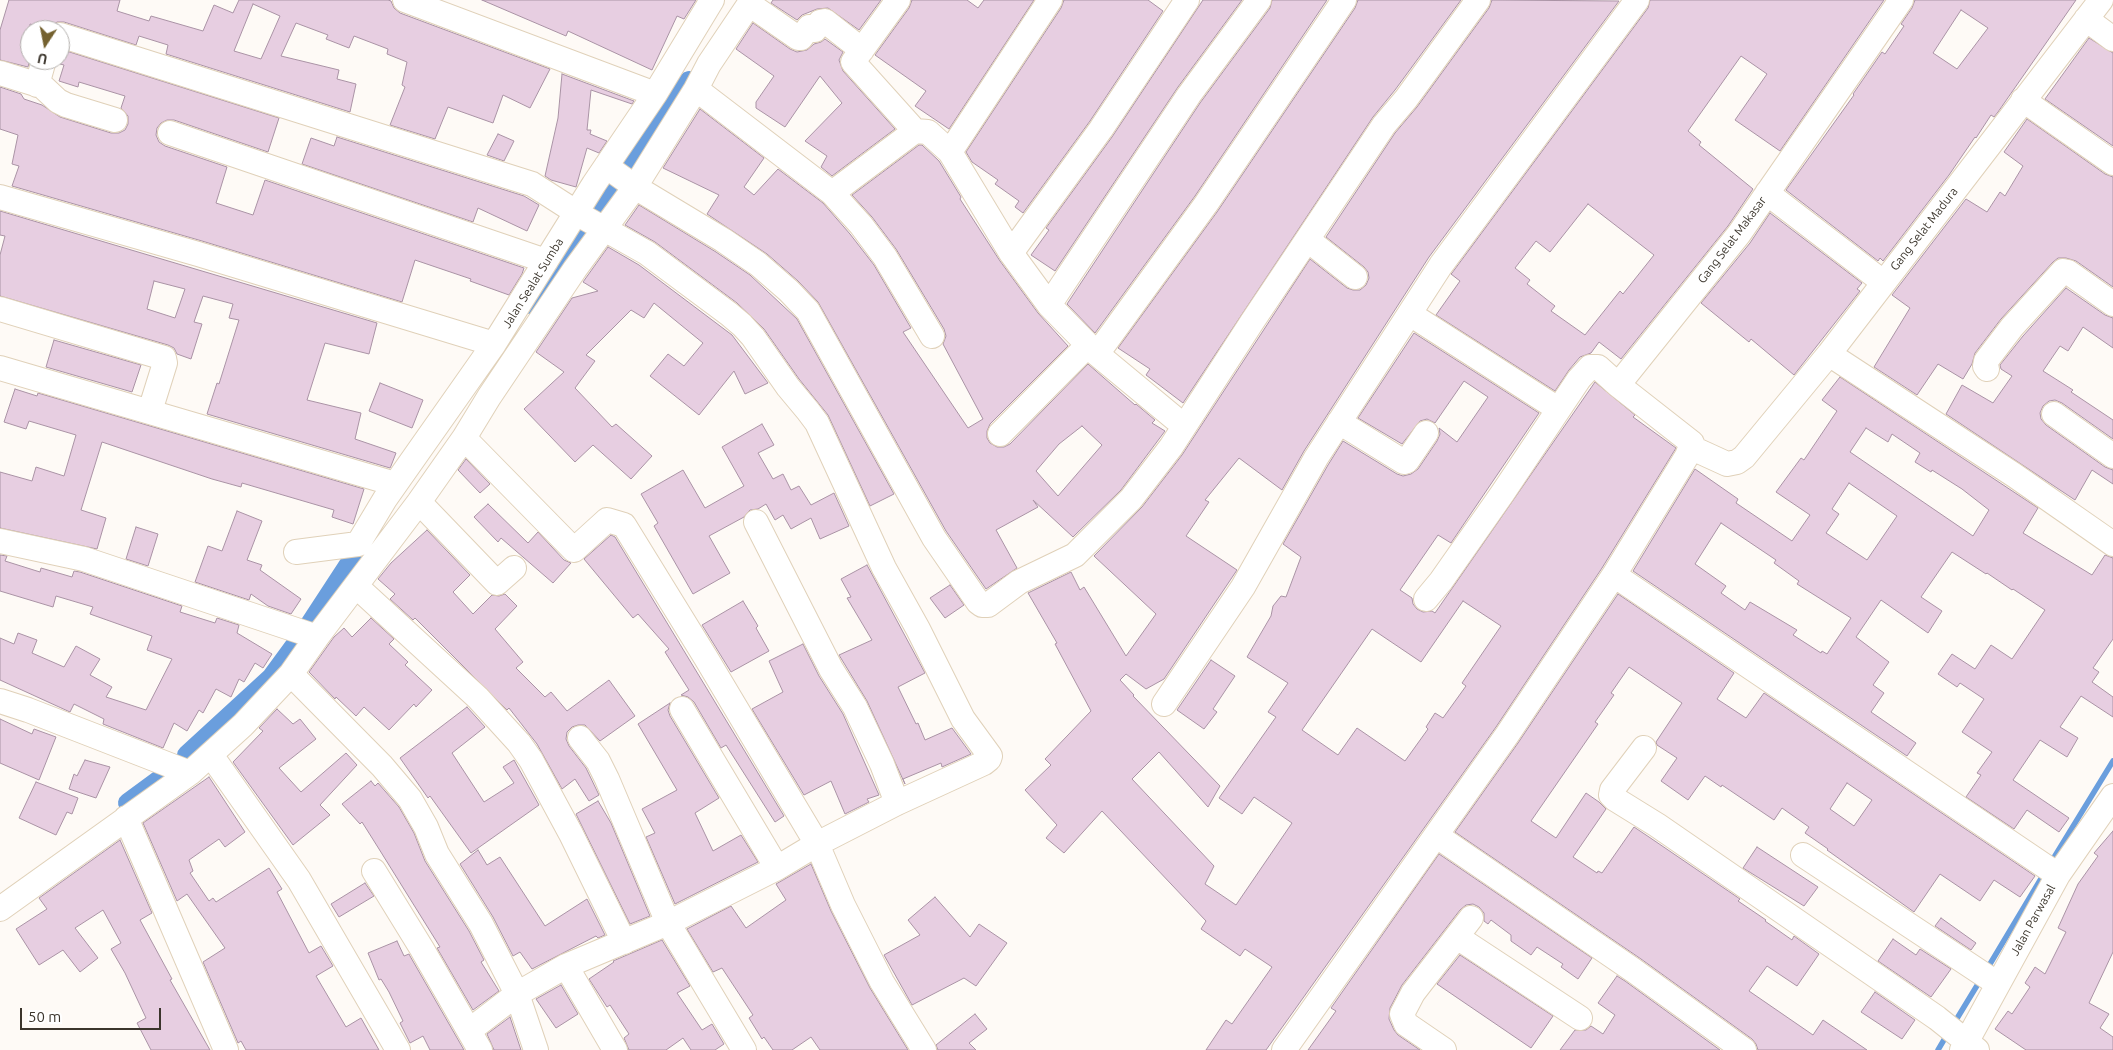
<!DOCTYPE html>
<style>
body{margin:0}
#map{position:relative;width:2113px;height:1050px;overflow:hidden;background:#fefaf6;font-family:Ubuntu,sans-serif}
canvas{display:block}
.north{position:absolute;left:20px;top:20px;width:50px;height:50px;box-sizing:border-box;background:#fff;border:1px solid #b1aeab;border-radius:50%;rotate:191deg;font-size:14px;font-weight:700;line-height:20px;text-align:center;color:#3b352c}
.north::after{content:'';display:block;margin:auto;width:18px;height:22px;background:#74612f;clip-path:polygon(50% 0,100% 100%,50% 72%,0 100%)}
.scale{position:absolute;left:20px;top:1008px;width:141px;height:22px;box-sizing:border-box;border:2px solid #3b352c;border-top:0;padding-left:6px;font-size:15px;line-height:18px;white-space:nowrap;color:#3b352c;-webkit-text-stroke:4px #fff;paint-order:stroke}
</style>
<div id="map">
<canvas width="2113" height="1050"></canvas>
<div class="north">U</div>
<div class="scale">50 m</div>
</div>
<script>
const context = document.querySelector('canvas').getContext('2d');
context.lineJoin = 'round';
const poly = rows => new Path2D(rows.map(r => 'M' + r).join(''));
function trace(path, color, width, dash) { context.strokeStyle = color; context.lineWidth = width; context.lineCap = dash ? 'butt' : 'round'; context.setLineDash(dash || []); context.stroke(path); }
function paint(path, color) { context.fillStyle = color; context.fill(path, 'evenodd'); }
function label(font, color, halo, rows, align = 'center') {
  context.font = font + ' Ubuntu,sans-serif'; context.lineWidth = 4; context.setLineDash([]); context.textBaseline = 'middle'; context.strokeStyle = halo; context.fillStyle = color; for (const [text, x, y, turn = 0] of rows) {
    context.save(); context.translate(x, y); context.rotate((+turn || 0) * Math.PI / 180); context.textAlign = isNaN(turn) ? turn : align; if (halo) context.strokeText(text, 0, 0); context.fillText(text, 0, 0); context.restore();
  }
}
const stream = poly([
 [2050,864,2113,761],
 [1987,969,2045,872],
 [1953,1025,1981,979],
 [1938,1050,1948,1033]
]);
const canal = poly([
 [531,304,689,81],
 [187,755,272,677,305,632,369,534],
 [128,803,162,778]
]);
const building = poly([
 [9,0,120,0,117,11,149,21,151,16,203,31,214,5,233,13,239,0,388,0,391,1,394,8,400,13,550,69,530,108,503,95,493,123,448,107,435,139,390,125,405,87,402,85,407,62,387,54,388,49,354,36,349,48,326,39,328,35,296,23,281,56,339,70,337,79,356,84,350,112,166,54,168,45,139,36,136,45,64,22,57,22,48,29,30,24,30,59,28,67,0,60,0,30,9,0],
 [253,4,280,16,261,59,234,51,253,4],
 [482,0,696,0,684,19,677,16,652,70,568,31,566,36,482,0],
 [773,0,881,0,859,30,828,8,817,9,802,15,797,20,771,3,773,0],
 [912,0,967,0,978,8,984,0,1034,0,949,129,915,106,926,91,875,55,909,8,912,0],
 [1064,0,1148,0,1163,11,1090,121,1023,213,1015,207,1019,201,995,184,998,180,972,162,966,152,1061,8,1064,0],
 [1203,0,1242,0,1178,87,1055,271,1031,255,1049,230,1046,228,1112,137,1203,0],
 [1272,0,1327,0,1195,196,1095,333,1067,304,1200,103,1270,8,1272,0],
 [1358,0,1461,0,1395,90,1373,117,1183,403,1146,375,1150,369,1118,348,1217,212,1355,8,1358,0],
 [1492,0,1619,1,1429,257,1304,451,1282,490,1239,458,1205,500,1209,502,1186,536,1237,570,1164,679,1146,689,1126,674,1120,680,1134,695,1133,696,1220,786,1208,807,1159,752,1132,779,1214,866,1205,884,1236,905,1292,823,1254,797,1242,814,1219,798,1276,717,1268,712,1288,683,1247,657,1271,616,1273,606,1281,596,1286,597,1301,557,1283,544,1328,465,1343,441,1397,474,1403,476,1411,474,1418,469,1437,441,1440,434,1439,428,1457,442,1488,397,1464,381,1435,423,1427,419,1420,421,1402,444,1358,418,1414,333,1539,413,1451,543,1438,535,1400,590,1412,598,1413,604,1417,609,1423,612,1432,611,1435,613,1595,382,1635,415,1633,417,1676,448,1602,568,1496,727,1266,1050,1206,1050,1226,1020,1232,1024,1272,967,1245,949,1240,956,1201,929,1206,921,1102,811,1064,853,1046,838,1057,825,1025,790,1051,765,1045,759,1091,711,1055,644,1057,643,1028,593,1071,572,1080,590,1084,587,1126,656,1156,614,1094,556,1142,507,1182,455,1310,259,1347,288,1353,290,1360,290,1366,285,1369,278,1368,272,1364,267,1326,237,1395,133,1417,107,1489,8,1492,0],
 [1463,601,1501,626,1462,683,1466,686,1443,718,1435,713,1426,727,1428,729,1405,761,1357,728,1338,755,1302,730,1372,629,1421,662,1463,601],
 [1650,0,1884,0,1780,151,1735,120,1767,74,1741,56,1688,131,1701,142,1699,145,1753,189,1728,226,1621,359,1599,342,1591,353,1580,357,1569,370,1555,391,1436,315,1460,281,1451,274,1452,273,1648,8,1650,0],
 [1588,204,1654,255,1623,294,1620,291,1585,335,1551,311,1555,306,1527,284,1530,280,1515,268,1536,241,1550,252,1588,204],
 [1915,0,2076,0,1998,112,1994,117,1991,115,1976,138,1975,137,1949,175,1883,261,1880,258,1878,261,1786,190,1854,95,1853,94,1882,52,1885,54,1904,26,1901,24,1912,8,1915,0],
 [1961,10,1988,28,1957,69,1933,53,1961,10],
 [753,23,790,49,797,52,807,50,814,44,821,42,825,39,843,52,839,60,843,71,895,129,832,176,821,167,827,156,805,141,842,103,820,76,785,127,756,108,756,102,774,76,736,49,753,23],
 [2089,38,2113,53,2113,146,2045,99,2089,38],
 [60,49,279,118,268,152,174,120,167,120,161,123,157,128,156,135,159,142,165,146,227,167,216,203,253,215,265,180,524,268,522,274,509,295,470,281,471,279,415,260,402,302,202,241,12,186,19,166,12,164,18,135,0,129,0,87,21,94,24,99,42,105,60,117,111,133,119,133,125,130,128,124,128,116,121,108,125,96,79,82,78,87,59,81,64,65,60,64,60,49],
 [562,74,634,101,632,104,591,90,587,130,591,130,590,134,607,141,599,153,587,148,576,187,551,180,545,176,558,118,562,74],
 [700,109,764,158,744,187,754,195,778,169,823,203,850,234,874,265,911,328,903,332,968,428,983,419,943,344,946,336,944,329,896,249,872,217,852,195,919,145,922,145,939,161,961,197,960,199,1000,261,1038,313,1068,346,990,424,987,431,987,438,990,443,997,447,1004,447,1010,444,1088,364,1135,405,1136,404,1155,420,1152,423,1165,431,1121,490,1073,537,1033,500,1038,507,996,530,1017,568,986,589,946,531,818,302,798,281,767,254,707,214,719,195,663,168,700,109],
 [1082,426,1102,445,1058,496,1036,471,1059,444,1082,426],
 [2027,119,2105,174,2113,177,2113,287,2076,261,2066,258,2058,258,2053,262,2001,319,1975,353,1972,364,1963,379,1938,364,1917,395,1874,367,1910,308,1892,295,1966,199,1987,212,2000,192,2005,196,2023,166,2004,152,2027,119],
 [498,134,514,141,504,161,487,155,498,134],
 [337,137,524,196,539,205,527,231,478,208,473,222,302,164,311,138,334,146,337,137],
 [639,205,716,252,750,275,797,319,894,494,870,506,828,415,799,379,764,329,737,303,655,242,625,225,639,205],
 [0,211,377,323,369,354,325,343,307,400,361,413,355,439,396,453,391,466,390,468,207,414,217,383,219,384,239,320,229,318,233,304,203,296,194,322,202,324,191,359,177,354,174,348,168,345,0,296,0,255,5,236,0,235,0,211],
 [154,281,185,289,175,318,147,309,154,281],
 [1770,213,1862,283,1857,289,1860,291,1794,375,1751,339,1749,342,1701,303,1750,243,1770,213],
 [608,247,639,265,732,335,768,383,745,394,734,371,699,415,650,376,668,354,684,366,703,343,654,303,644,318,631,310,586,355,595,361,575,388,612,427,616,424,652,456,631,479,593,445,575,462,524,409,564,372,536,352,572,298,598,291,583,282,608,247],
 [2066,288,2105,315,2113,318,2113,348,2083,327,2068,351,2060,346,2043,371,2073,390,2071,392,2113,420,2113,439,2062,403,2055,400,2049,401,2043,406,2040,413,2041,419,2046,425,2105,467,2113,470,2113,484,2092,470,2075,500,1946,414,1962,385,1993,403,2012,376,2001,369,2000,365,2023,336,2066,288],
 [54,340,141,365,132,392,46,367,54,340],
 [1840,377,2038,508,2023,533,2092,575,2105,555,2113,558,2113,639,2093,668,2099,672,2092,682,2113,697,2113,717,2081,696,2060,727,2078,738,2067,757,2040,740,2013,780,2069,818,2059,832,2027,810,2014,829,1966,797,1981,775,1977,773,1992,752,1962,732,1984,699,1960,683,1957,687,1938,674,1952,654,1975,669,1991,645,2012,659,2045,610,2013,589,2012,590,1987,573,1986,574,1952,552,1921,597,1942,611,1928,633,1881,600,1856,637,1889,662,1873,685,1884,693,1871,712,1916,743,1907,756,1633,571,1695,469,1738,499,1736,503,1792,541,1810,515,1776,492,1801,458,1804,460,1837,411,1822,400,1840,377],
 [1866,428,1888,442,1892,434,1920,453,1915,462,1931,472,1932,470,1962,489,1989,510,1973,536,1850,452,1866,428],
 [1849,483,1897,516,1867,560,1826,533,1839,514,1832,509,1849,483],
 [1721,523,1776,560,1774,563,1799,581,1797,584,1851,618,1827,654,1822,651,1821,653,1793,635,1797,630,1750,602,1745,610,1721,593,1726,586,1695,564,1721,523],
 [380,383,423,400,412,428,369,411,380,383],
 [15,389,37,396,38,393,364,489,353,524,332,517,334,510,242,483,241,487,212,479,102,442,81,510,106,518,97,549,0,528,0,472,32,481,36,467,64,476,76,435,29,421,26,429,4,422,15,389],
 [762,424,774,445,758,453,773,479,783,474,791,490,799,486,811,505,834,493,849,526,820,539,811,518,791,529,783,515,775,520,766,504,758,509,750,510,744,517,709,536,730,573,693,594,654,526,658,523,641,494,683,470,705,508,744,486,722,447,762,424],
 [466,459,490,484,480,493,458,470,466,459],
 [488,504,528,543,538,532,564,560,571,563,553,583,501,538,498,542,474,517,488,504],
 [237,511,262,521,247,560,262,565,260,570,301,599,291,614,268,606,251,594,249,600,195,582,208,546,222,551,237,511],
 [136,527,158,534,148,566,126,559,136,527],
 [427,530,470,575,453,592,473,614,492,595,499,596,505,594,517,606,495,629,523,662,516,668,545,697,551,692,567,711,609,680,635,716,600,741,585,725,578,725,572,727,567,732,566,739,569,746,586,768,599,795,589,801,575,779,562,789,537,744,509,708,507,710,415,618,413,620,390,599,395,594,378,579,391,563,427,530],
 [611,535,615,537,784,816,775,822,726,745,721,748,694,702,688,697,681,695,689,690,665,652,669,649,638,614,633,618,584,559,611,535],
 [0,555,7,556,5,561,40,572,41,568,72,577,74,571,80,572,182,606,180,612,215,623,217,618,239,625,237,633,272,654,263,668,255,663,244,682,239,679,231,697,216,689,203,713,199,710,187,731,174,723,163,748,103,724,104,719,74,704,70,712,0,680,0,638,14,644,18,633,37,640,32,653,64,667,76,646,100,659,90,675,112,687,106,697,146,710,172,659,147,650,152,636,90,614,93,607,56,596,53,607,0,591,0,555],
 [867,565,925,673,898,687,916,724,918,723,925,740,952,728,971,754,942,767,941,763,903,779,905,784,867,701,839,655,872,640,847,598,851,597,841,579,867,565],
 [950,585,964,605,945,618,930,598,950,585],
 [1618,594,1734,673,1717,699,1746,718,1764,693,2035,876,2020,897,1994,880,1980,901,1940,874,1914,912,1827,850,1828,849,1805,833,1809,827,1782,808,1774,820,1722,785,1721,787,1705,776,1688,800,1661,781,1677,758,1657,745,1656,742,1682,703,1629,667,1611,693,1614,695,1595,722,1598,724,1531,821,1556,838,1586,793,1599,802,1606,809,1573,857,1597,873,1598,871,1602,873,1634,827,1649,837,1740,899,1738,901,1766,920,1765,921,1792,940,1794,936,1819,954,1797,986,1767,966,1749,991,1813,1035,1823,1020,1867,1050,1758,1050,1756,1044,1752,1039,1641,959,1455,832,1518,743,1618,594],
 [1847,783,1872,800,1854,826,1830,809,1847,783],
 [743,601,758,626,756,628,769,651,731,672,702,625,743,601],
 [371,618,394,639,389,644,408,662,405,665,432,690,416,707,414,704,389,730,364,707,356,716,336,697,335,699,309,672,334,637,344,628,352,637,371,618],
 [803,644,819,676,843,714,879,795,867,799,869,802,845,814,831,781,804,795,752,709,783,692,769,661,803,644],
 [1211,660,1235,676,1213,709,1217,712,1204,729,1177,710,1211,660],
 [670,703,668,710,670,716,719,798,695,813,713,851,741,835,758,862,675,904,646,837,655,833,642,809,677,790,638,724,670,703],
 [467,707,485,727,452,753,484,802,514,783,503,767,514,760,539,805,471,853,430,796,428,798,400,758,467,707],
 [277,709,293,724,300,719,316,739,279,768,301,792,346,753,357,765,320,805,330,815,293,845,233,762,263,731,259,728,277,709],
 [0,719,32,734,34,729,56,737,39,780,0,763,0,719],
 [85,760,110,767,96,798,69,789,74,774,77,776,85,760],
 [209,777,245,832,225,847,219,839,189,860,193,871,190,873,209,901,213,898,216,902,269,868,282,889,277,892,309,953,321,946,333,966,316,976,346,1027,361,1018,379,1050,246,1050,241,1041,238,1043,203,962,225,948,187,894,177,901,143,823,209,777],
 [371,781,375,786,378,783,399,807,414,833,425,861,469,931,484,960,481,962,499,991,473,1010,437,948,440,947,379,849,362,822,360,824,342,804,371,781],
 [36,782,78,798,72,814,67,812,56,835,19,818,36,782],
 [598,801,611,823,650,916,630,924,576,814,598,801],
 [2113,831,2113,952,2089,1003,2109,1014,2100,1028,2113,1037,2113,1050,2026,1050,1995,1029,2008,1011,2012,1014,2030,987,2025,983,2035,967,2045,974,2066,932,2058,928,2078,884,2098,856,2094,853,2113,831],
 [120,840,152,913,140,920,172,979,170,980,210,1050,151,1050,137,1023,146,1018,125,973,111,949,121,943,103,910,75,928,98,958,80,972,63,950,39,965,16,929,47,909,39,898,120,840],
 [1757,847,1818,887,1804,906,1743,868,1757,847],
 [478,850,487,865,500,857,545,926,587,899,605,935,598,938,596,936,532,969,520,952,513,956,493,917,460,864,478,850],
 [1439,854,1592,958,1578,979,1561,967,1563,964,1537,947,1531,955,1511,941,1511,935,1491,920,1488,924,1484,921,1484,913,1479,907,1473,904,1466,905,1460,910,1402,985,1390,1008,1389,1019,1394,1030,1398,1035,1420,1050,1308,1050,1336,1011,1331,1008,1439,854],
 [811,864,831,911,870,988,908,1050,820,1050,811,1037,792,1050,773,1050,764,1037,762,1039,749,1018,753,1015,722,968,713,972,687,929,731,906,746,928,786,900,776,884,811,864],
 [365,883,374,896,339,917,331,904,365,883],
 [935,897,970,937,979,924,1007,943,976,986,964,978,912,1005,884,955,920,935,908,920,935,897],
 [1941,918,1976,943,1971,950,1935,926,1941,918],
 [1893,939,1916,955,1920,949,1951,969,1931,997,1878,961,1893,939],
 [662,940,690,986,677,993,702,1030,712,1024,724,1044,715,1050,691,1050,683,1038,666,1050,629,1050,624,1038,629,1034,610,1005,607,1007,589,979,614,962,613,961,662,940],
 [397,941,404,956,409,954,410,956,464,1050,430,1050,423,1036,410,1043,400,1023,403,1021,389,992,381,979,379,980,368,953,397,941],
 [1460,955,1553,1016,1531,1048,1437,984,1460,955],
 [1617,976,1625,981,1720,1050,1560,1050,1575,1030,1586,1030,1591,1026,1603,1034,1615,1015,1598,1003,1617,976],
 [561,985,578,1014,556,1028,536,999,561,985],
 [1875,992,1915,1020,1902,1039,1861,1012,1875,992],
 [975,1014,987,1029,969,1043,976,1050,938,1050,936,1045,975,1014],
 [510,1017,521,1050,494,1050,487,1034,510,1017]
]);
const minor = poly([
 [405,0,655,94],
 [898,0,853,62,915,131],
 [1050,0,950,152,1011,253,1049,305,1097,354,1184,426],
 [749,4,798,38,801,38,809,27,815,30,820,22,825,21,862,50],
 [2086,19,2113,39],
 [60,35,532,184,585,218,647,253,729,314,742,325,753,337,788,387,808,411,817,423,884,568,918,629,963,719,990,756,989,759,984,763,897,803,817,844,777,868,668,923,566,966,517,994,470,1030],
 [0,73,42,86,58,101,66,105,115,120],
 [37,85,44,60],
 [696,89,832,193,861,225,885,257,932,336],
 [2023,100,2113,163],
 [170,133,546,261],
 [606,166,635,187,723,240,758,264,789,291,808,311,934,538,978,602,982,605,988,605,1019,582,1075,555,1131,499,1171,447,1252,322,1384,125,1406,99,1478,0],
 [832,193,915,131,928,132,950,152],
 [1767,193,1883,282],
 [0,197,198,254,494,344],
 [1308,240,1355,277],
 [1011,253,1101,129,1187,0],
 [1049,305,1189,95,1259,0],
 [0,309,164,358,165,363,150,411],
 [1410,314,1558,409],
 [1097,354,1206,204,1344,0],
 [1829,354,2014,475,2113,544],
 [0,368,395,484],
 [1987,369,1985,366,1986,361,2012,327,2063,271,2068,272,2113,304],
 [1618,385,1739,234,1901,0],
 [2054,414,2113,456],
 [1339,422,1404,462,1407,461,1426,433],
 [1000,434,1088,345],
 [464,438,574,550,607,520,624,525,706,658,817,844,843,905,882,982,924,1050],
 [1692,448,1727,464,1737,462,1744,457,1829,354,2101,0],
 [419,502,497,583,514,568],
 [756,522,831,669,855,707,882,764,897,803],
 [0,541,84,559,317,637],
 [358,544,385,499,494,344,594,184,655,94,712,0],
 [296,552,358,544],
 [1614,575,2058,875],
 [356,586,478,698,519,743,531,760,571,834,624,942],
 [291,674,382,766,410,799,426,827,437,854,481,924,517,994,536,1050],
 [0,701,28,710,190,773],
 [1164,704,1243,587,1316,458,1441,265,1637,0],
 [682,709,777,868],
 [580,738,598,761,607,779,668,923,744,1050],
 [1644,748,1612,790,1611,795,1615,799,1657,825,1937,1018,1977,1050],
 [211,755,299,880,398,1050],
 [126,818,226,1050],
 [1437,836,1633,970,1744,1050],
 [1803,855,1998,984],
 [374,871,422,949,480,1050],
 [0,909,190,773,243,725,291,674,317,637,419,502,464,438,489,397,575,269,635,187,696,89,709,64,752,0],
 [1457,937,1580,1018],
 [566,966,615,1050],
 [1284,1050,1507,735,1614,575,1687,456,1692,443,1618,385,1598,367,1590,367,1579,379,1502,494,1441,581,1426,599],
 [1444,1050,1406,1024,1402,1014,1413,993,1471,918],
 [1962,1050,2058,875,2113,796]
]);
const streetNames = [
 ["Gang Selat Madura",1924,229,-52],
 ["Gang Selat Makasar",1732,240,-53],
 ["Jalan Sealat Sumba",533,283,-58],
 ["Jalan Parwasal",2033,920,-61]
];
trace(stream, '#6a9edd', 5.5);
trace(canal, '#6a9edd', 20);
paint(building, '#e7cee1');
trace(building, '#aa93a5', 1);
trace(minor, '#e0d1b9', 26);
trace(minor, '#fff', 24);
label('12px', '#3b352c', '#fff', streetNames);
</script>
